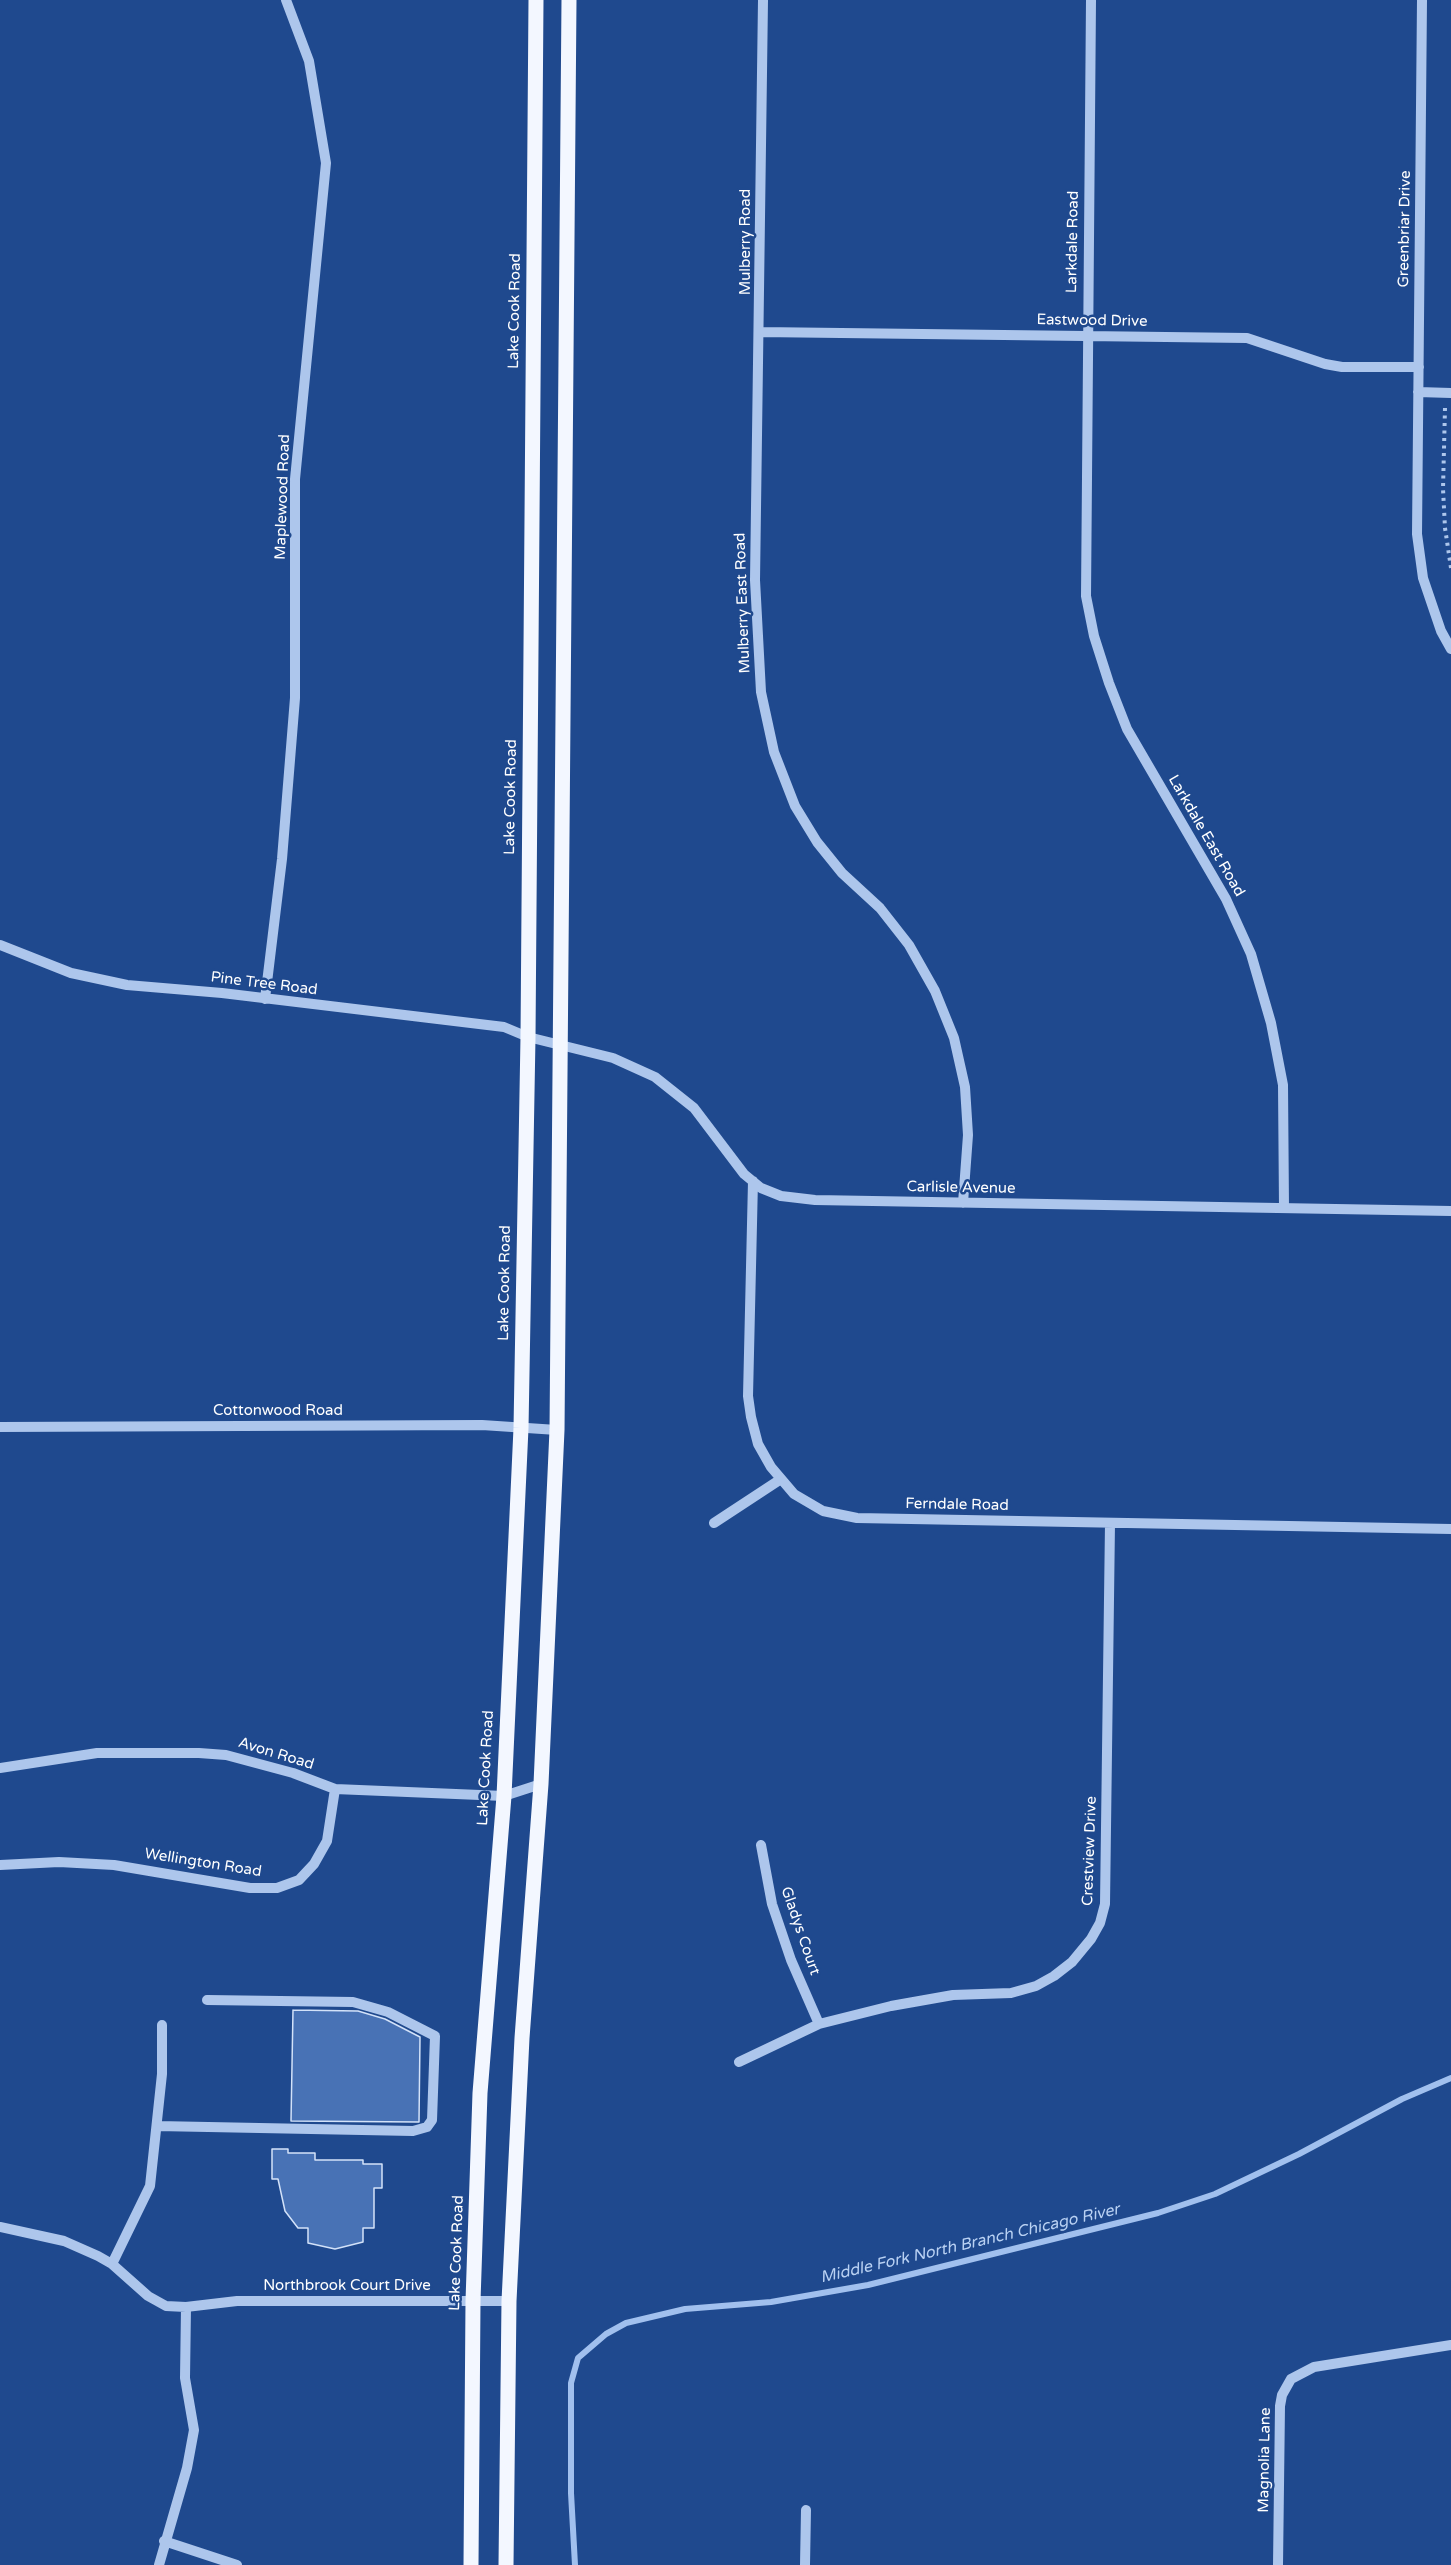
<!DOCTYPE html>
<style>
body{margin:0}
canvas{display:block;background:#1f498e}
</style>
<canvas width="1451" height="2565"></canvas>
<script>
const context = document.querySelector('canvas').getContext('2d');
context.lineJoin = 'round';
const poly = rows => new Path2D(rows.map(r => 'M' + r).join(''));
function trace(path, color, width, dash) { context.strokeStyle = color; context.lineWidth = width; context.lineCap = dash ? 'butt' : 'round'; context.setLineDash(dash || []); context.stroke(path); }
function paint(path, color) { context.fillStyle = color; context.fill(path, 'evenodd'); }
function label(font, color, halo, rows, align = 'center') {
  context.font = font + ' "Varela Round",sans-serif'; context.lineWidth = 5; context.setLineDash([]); context.textBaseline = 'middle'; context.strokeStyle = halo; context.fillStyle = color; for (const [text, x, y, turn = 0] of rows) {
    context.save(); context.translate(x, y); context.rotate((+turn || 0) * Math.PI / 180); context.textAlign = isNaN(turn) ? turn : align; if (halo) context.strokeText(text, 0, 0); context.fillText(text, 0, 0); context.restore();
  }
}
const stream = poly([
 [575,2565,571,2493,571,2383,578,2358,606,2334,626,2323,685,2309,771,2302,868,2285,1158,2213,1215,2194,1299,2154,1402,2099,1451,2078]
]);
const building = poly([
 [293,2010,358,2011,385,2019,420,2037,419,2122,291,2121,293,2010],
 [272,2149,288,2149,288,2153,315,2153,315,2160,363,2160,363,2164,382,2164,382,2188,374,2188,374,2228,363,2228,363,2242,335,2249,308,2243,308,2228,298,2228,285,2211,278,2179,272,2179,272,2149]
]);
const path = poly([
 [1445,408,1443,489,1445,528,1451,568]
]);
const minor = poly([
 [763,0,755,580,761,692,774,752,795,806,817,842,842,873,880,908,909,945,935,991,954,1038,965,1087,968,1135,963,1203],
 [1091,0,1086,596,1094,636,1109,683,1127,729,1226,899,1251,954,1271,1023,1283,1085,1284,1208],
 [1422,0,1417,534,1423,578,1441,631,1451,649],
 [760,332,1247,338,1325,364,1342,367,1419,367],
 [1418,392,1451,393],
 [0,945,71,973,127,985,222,993,504,1027,528,1037,613,1058,655,1077,694,1108,744,1174,761,1188,781,1196,815,1200,1451,1211],
 [265,999,282,859,295,698,295,479,326,163,309,61,286,0],
 [753,1181,748,1396,751,1417,758,1444,771,1467,794,1494,823,1511,857,1518,1451,1529],
 [0,1427,482,1425,557,1430],
 [714,1523,781,1479],
 [0,1768,97,1753,199,1753,226,1755,293,1773,335,1789,504,1796,541,1784],
 [761,1845,772,1904,791,1960,819,2024],
 [0,1865,59,1862,114,1865,250,1888,277,1888,299,1880,314,1864,327,1841,335,1789],
 [739,2062,819,2024,891,2006,953,1995,1011,1993,1036,1986,1054,1976,1072,1962,1091,1939,1100,1923,1105,1904,1110,1523],
 [157,2126,413,2131,427,2127,432,2120,435,2036,388,2012,353,2002,207,2000],
 [0,2227,64,2241,98,2256,112,2264,148,2296,166,2306,186,2307,237,2301,509,2301],
 [112,2264,150,2186,162,2074,162,2025],
 [164,2541,237,2565],
 [159,2565,187,2468,194,2430,185,2378,186,2307],
 [805,2565,806,2510],
 [1278,2565,1280,2406,1282,2395,1291,2379,1314,2367,1451,2345]
]);
const major = poly([
 [471,2565,473,2301,480,2093,504,1796,521,1428,528,1037,536,0],
 [506,2565,509,2301,522,2038,541,1784,557,1430,569,0]
]);
const streetNames = [
 ["Greenbriar Drive",1405,229,-89],
 ["Mulberry Road",746,242,-90],
 ["Larkdale Road",1073,242,-89],
 ["Lake Cook Road",515,311,-89],
 ["Eastwood Drive",1092,321,1],
 ["Maplewood Road",283,497,-88],
 ["Mulberry East Road",743,603,-92],
 ["Lake Cook Road",511,797,-89],
 ["Larkdale East Road",1206,836,60],
 ["Pine Tree Road",264,984,7],
 ["Carlisle Avenue",961,1188,1],
 ["Lake Cook Road",505,1283,-89],
 ["Cottonwood Road",278,1411],
 ["Ferndale Road",957,1505,1],
 ["Avon Road",276,1754,17],
 ["Lake Cook Road",486,1768,-87],
 ["Crestview Drive",1090,1851,-88],
 ["Wellington Road",203,1863,9],
 ["Gladys Court",800,1931,71],
 ["Lake Cook Road",457,2253,-88],
 ["Northbrook Court Drive",347,2286],
 ["Magnolia Lane",1265,2460,-89]
];
const waterNames = [
 ["Middle Fork North Branch Chicago River",970,2244,-13]
];
trace(stream, '#a1c0ee', 6);
paint(building, '#4872b5');
trace(building, '#d3e2f9', 1.5);
trace(path, '#adc6ec', 4, [3, 4.5]);
trace(minor, '#adc6ec', 10);
trace(major, '#f3f7ff', 15);
label('15px', '#fff', '#1f498e', streetNames);
label('italic 16px', '#b9d1f3', '#1f498e', waterNames);
</script>
